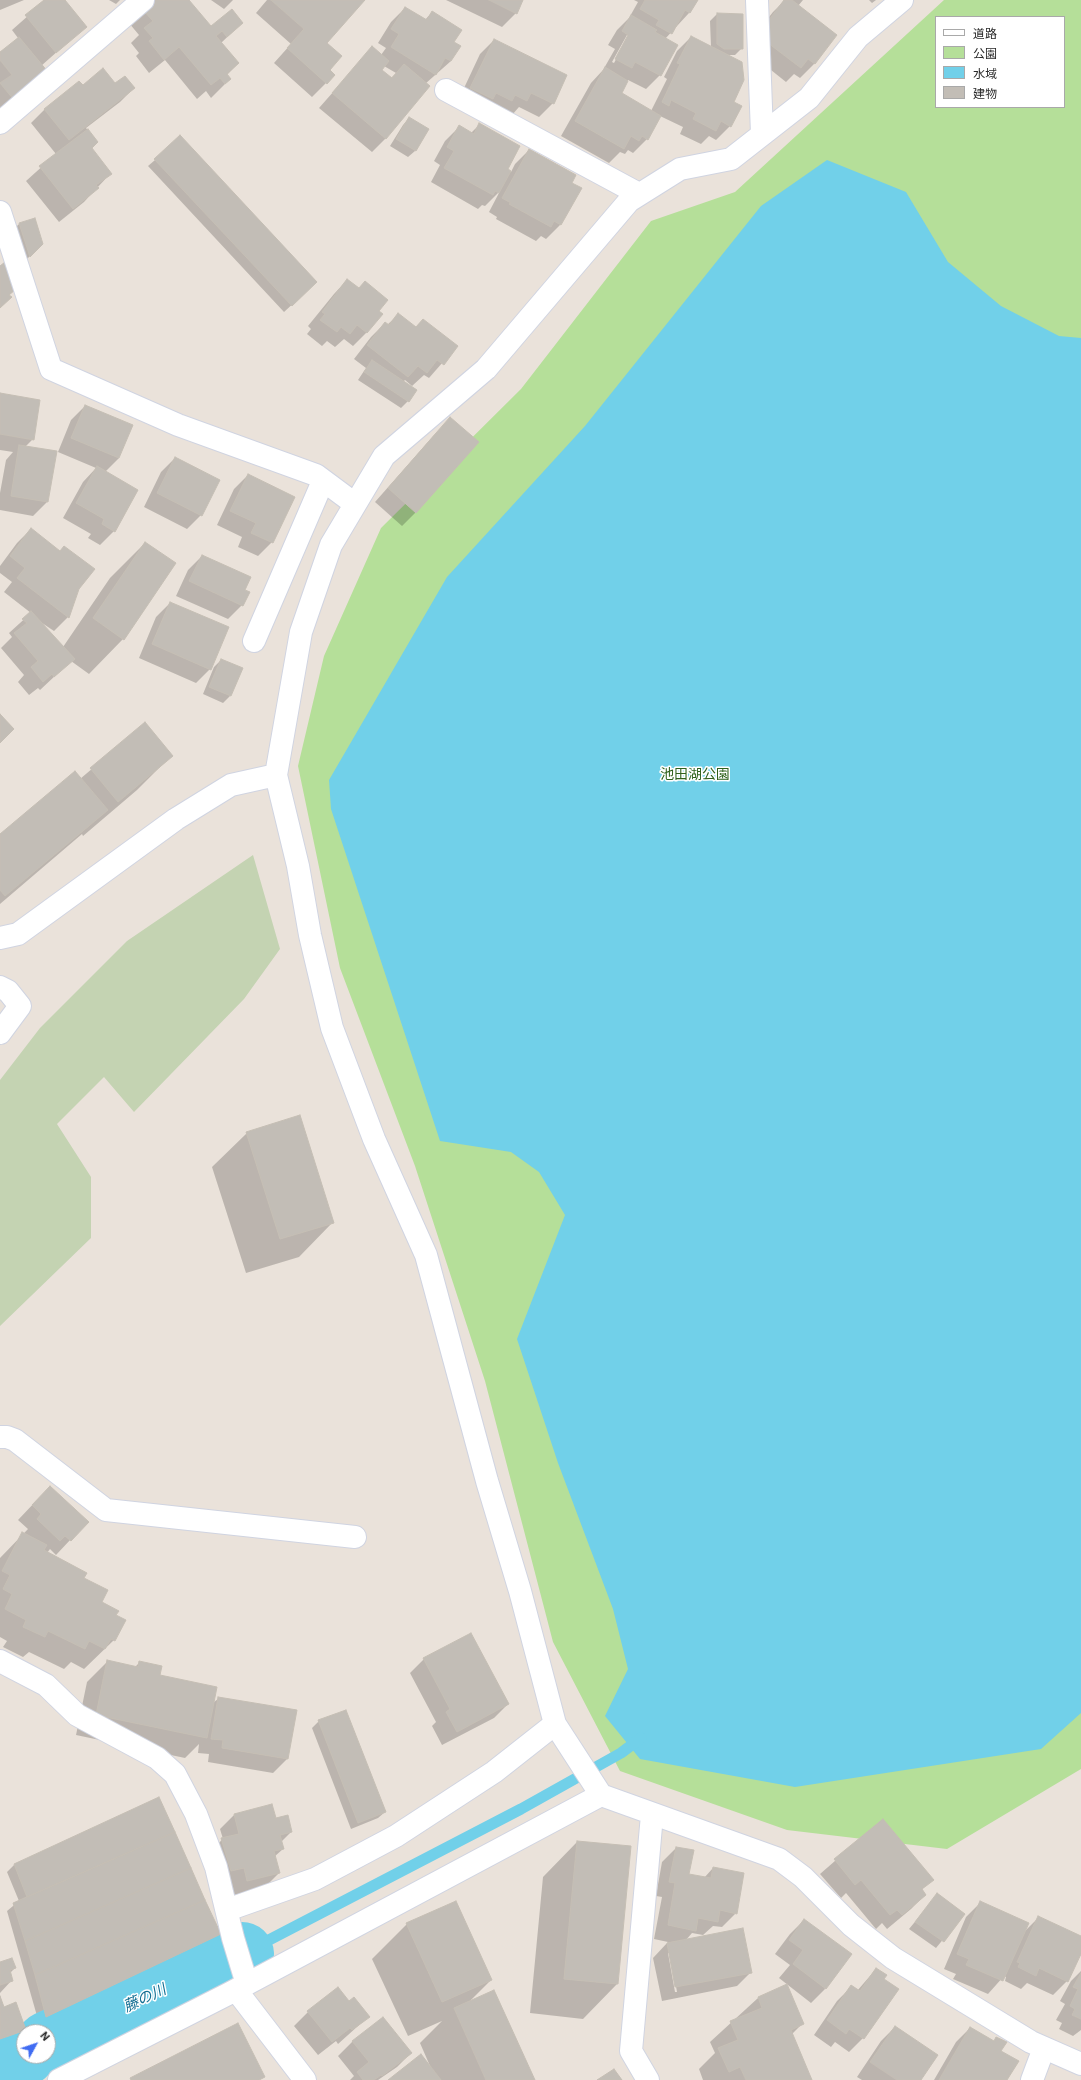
<!DOCTYPE html>
<meta charset="utf-8">
<style>
body{margin:0}
#map{position:relative;width:1081px;height:2080px;overflow:hidden;background:#eae2da;font-family:Roboto,"Noto Sans JP",sans-serif}
canvas{display:block}
.legend{position:absolute;left:935px;top:16px;width:130px;height:92px;box-sizing:border-box;background:#fff;border:1px solid #a9a9a9;margin:0;padding:5px 7px;list-style:none;font-size:12px;color:#282828}
.legend li{display:flex;align-items:center;gap:8px;height:20px}
.legend b{width:20px;border:1px solid #a9a9a9}
.north{position:absolute;left:16px;top:2024px;width:40px;height:40px;box-sizing:border-box;background:#fff;border:1px solid #a9a9a9;border-radius:50%;rotate:50deg;font-size:11px;font-weight:700;line-height:16px;text-align:center;color:#282828}
.north::after{content:'';display:block;margin:auto;width:14px;height:18px;background:#406cf2;clip-path:polygon(50% 0,100% 100%,50% 72%,0 100%)}
</style>
<div id="map">
<canvas width="1081" height="2080"></canvas>
<ul class="legend">
<li><b style="height:5px;background:#fff"></b>道路</li>
<li><b style="height:11px;background:#b5df99"></b>公園</li>
<li><b style="height:11px;background:#71d0e9"></b>水域</li>
<li><b style="height:11px;background:#c2bdb6"></b>建物</li>
</ul>
<div class="north">N</div>
</div>
<script>
const context = document.querySelector('canvas').getContext('2d');
context.lineJoin = 'round';
function paint(path, color) { context.fillStyle = color; context.fill(path, 'evenodd'); }
const poly = rows => new Path2D(rows.map(r => 'M' + r).join(''));
function trace(path, color, width, dash) { context.strokeStyle = color; context.lineWidth = width; context.lineCap = dash ? 'butt' : 'round'; context.setLineDash(dash || []); context.stroke(path); }
function label(font, color, halo, rows, align = 'center') {
  context.font = font + ' Roboto,"Noto Sans JP",sans-serif'; context.lineWidth = 3; context.setLineDash([]); context.textBaseline = 'middle'; context.strokeStyle = halo; context.fillStyle = color; for (const [text, x, y, turn = 0] of rows) {
    context.save(); context.translate(x, y); context.rotate((+turn || 0) * Math.PI / 180); context.textAlign = isNaN(turn) ? turn : align; if (halo) context.strokeText(text, 0, 0); context.fillText(text, 0, 0); context.restore();
  }
}
const green = poly([
 [944,0,1081,0,1081,1769,947,1849,787,1830,620,1771,553,1642,485,1381,415,1166,340,968,298,766,324,656,381,528,521,389,651,221,735,192],
 [936,17,1064,17,1064,107,936,107]
]);
const cemetery = poly([
 [253,855,280,949,244,999,134,1112,104,1077,57,1124,91,1177,91,1238,0,1326,0,1080,40,1028,127,941]
]);
const water = poly([
 [827,160,906,192,948,262,1001,306,1059,336,1081,338,1081,1713,1041,1749,795,1787,640,1759,605,1716,628,1669,613,1609,558,1463,517,1339,565,1215,539,1172,511,1152,440,1141,331,809,329,780,447,577,585,426,761,206]
]);
const shadow = poly([
 [0,0,24,0,0,10],
 [46,0,63,0,85,27,41,66,0,113,0,54,18,38,12,30],
 [109,0,120,0,116,4],
 [154,0,188,0,211,28,242,23,221,43,238,63,227,75,230,79,211,98,206,91,197,99,165,60,149,73,136,56,139,53,131,43,139,35,129,23],
 [211,0,233,0,224,9],
 [267,0,363,0,325,43,328,70,334,75,312,97,274,63,291,44,256,13],
 [446,0,522,0,516,13,502,27],
 [634,0,697,0,689,13,665,39,660,75,646,89,628,80,620,93,651,111,667,79,664,77,677,51,691,37,711,47,710,21,717,14,742,48,735,55,727,55,732,102,730,126,716,140,709,136,701,144,680,134,683,127,660,116,647,139,633,153,628,150,625,154,620,152,609,163,561,136,591,83,603,70,615,49,608,45,617,30,629,18,638,2],
 [627,35,629,35,614,63,612,62],
 [785,0,803,0,798,6,836,35,814,64,800,78,794,74,786,82,751,54,751,40,773,12],
 [869,0,876,0,872,3],
 [405,8,425,20,432,12,453,42,451,61,425,84,386,138,372,152,319,108,372,48,381,55,386,48,378,43,391,22],
 [384,66,396,73,391,78,381,70],
 [494,40,553,103,539,117,519,107,512,115,457,103,480,54],
 [115,85,134,88,120,102,86,128,97,142,91,149,110,174,84,202,59,222,26,181,56,154,31,123,45,109],
 [409,118,428,130,415,151,408,157,390,146,403,125],
 [479,125,506,169,511,172,515,164,529,150,571,183,560,225,546,239,541,236,536,241,496,219,497,217,489,212,500,191,485,206,482,205,478,209,431,182,440,165,434,161,445,141,459,127,471,133],
 [155,160,309,289,284,312,148,166],
 [35,219,42,244,23,263,12,231,19,224],
 [347,280,378,311,367,332,353,346,344,339,335,347,327,341,322,346,307,334,311,329,308,326,334,294],
 [398,315,415,328,423,320,457,346,429,378,424,375,412,386,405,380,403,382,408,401,401,408,358,380,366,368,354,359,371,337,385,323,387,325],
 [0,394,33,439,25,447,55,451,47,502,33,516,0,510,0,493,6,460,13,452,0,450],
 [85,406,119,458,105,472,114,531,100,545,88,538,91,534,63,518,83,482,96,468,58,452,71,420],
 [436,433,416,512,402,526,375,502],
 [175,458,201,515,187,529,144,507,161,472],
 [248,475,272,542,258,556,238,547,242,537,217,525,234,489],
 [31,529,78,589,68,617,54,631,39,621,63,647,110,578,145,543,123,639,89,674,71,661,40,690,38,688,29,695,18,682,24,675,1,648,12,637,9,633,31,613,4,592,12,582,0,573,0,566,17,543],
 [202,556,243,590,242,605,228,619,176,596,188,570],
 [170,603,210,669,196,683,139,658,156,617],
 [221,660,242,669,230,696,223,703,203,694,214,667],
 [145,724,171,756,137,790,83,836,82,834,0,904,0,835,80,779],
 [247,1133,333,1222,299,1257,246,1273,212,1167],
 [36,1501,87,1522,56,1555,50,1549,47,1553,83,1579,101,1603,115,1616,124,1621,114,1640,84,1669,71,1662,64,1669,29,1652,23,1657,3,1647,7,1641,0,1637,0,1558,28,1529,18,1520],
 [424,1659,508,1704,494,1718,442,1745,432,1726,436,1722,410,1673],
 [107,1662,135,1667,140,1662,159,1676,213,1703,219,1698,288,1758,273,1773,208,1762,209,1754,198,1753,199,1744,185,1758,76,1735,87,1682],
 [319,1721,385,1812,378,1818,351,1829,312,1728],
 [158,1798,220,1934,213,1941,39,2023,7,1911,19,1901,7,1872,14,1865],
 [271,1805,275,1820,291,1832,281,1842,283,1849,274,1857,279,1873,265,1887,234,1895,208,1853,223,1839,220,1829,234,1815],
 [882,1820,932,1880,921,1890,925,1895,911,1909,887,1929,882,1923,876,1929,846,1893,841,1898,820,1874],
 [577,1842,630,1847,617,1984,583,2019,530,2013,543,1877],
 [676,1848,688,1875,704,1878,713,1868,736,1913,722,1927,713,1926,703,1935,692,1933,686,1940,751,1972,737,1986,662,2001,653,1958,668,1942,654,1939,662,1897,656,1896,662,1862],
 [668,1953,670,1953,677,1992,675,1992],
 [938,1894,964,1914,936,1948,909,1929],
 [980,1903,1024,1932,1039,1917,1081,1937,1081,1951,1067,1981,1053,1995,1027,1983,1021,1989,1005,1981,1006,1977,1004,1976,988,1994,953,1979,956,1974,944,1969,966,1917],
 [804,1920,825,1989,811,2003,779,1978,790,1965,775,1954,790,1934],
 [407,1924,491,1980,469,2002,534,2080,390,2080,430,2066,420,2043,442,2021,408,2036,372,1959],
 [0,1963,15,1968,10,1973,12,1980,0,1993],
 [876,1969,883,1980,863,2038,849,2052,835,2042,831,2047,814,2035,837,2001,851,1987,857,1991],
 [1081,1971,1081,2030,1073,2036,1059,2029,1062,2023,1056,2020,1065,2004,1060,2001,1071,1981],
 [787,1985,802,2024,792,2034,811,2080,703,2080,699,2069,715,2053,710,2042,758,1998],
 [0,1999,3,2008,25,2030,11,2044,0,2047],
 [308,2012,368,2017,338,2044,336,2041,318,2055,294,2026],
 [383,2018,411,2053,397,2067,378,2080,350,2080,354,2076,338,2056,352,2042],
 [895,2027,920,2080,862,2080,857,2077,881,2041],
 [970,2028,993,2042,997,2038,1006,2080,934,2080,956,2042]
]);
const stream = poly([
 [242,1954,521,1809,621,1753,641,1738]
]);
const river = poly([
 [48,2043,242,1954],
 [0,2066,24,2054]
]);
const building = poly([
 [44,0,65,0,87,27,56,53,25,15,44,0],
 [153,0,189,0,211,26,232,9,243,23,227,37,222,31,216,36,239,63,227,74,231,79,225,84,220,78,211,85,179,47,164,60,149,41,153,38,144,28,153,21,142,9,153,0],
 [271,0,365,0,327,43,342,56,330,70,335,75,327,84,287,48,304,29,271,0],
 [489,0,523,0,517,14,489,0],
 [645,0,698,0,690,13,685,10,672,34,656,25,659,20,640,9,645,0],
 [784,0,792,0,837,35,815,64,808,59,801,68,764,40,765,25,784,0],
 [405,7,427,20,432,11,462,30,454,42,461,46,451,61,445,58,436,75,391,47,399,34,391,29,405,7],
 [717,13,743,14,743,49,724,49,717,44,717,13],
 [631,15,657,30,655,32,678,45,661,76,635,62,632,68,615,59,628,35,622,31,631,15],
 [691,36,742,62,744,80,734,102,742,106,731,127,721,121,716,131,693,119,696,113,671,100,669,106,662,102,680,64,677,63,691,36],
 [19,37,48,72,14,100,0,83,12,75,0,60,0,52,19,37],
 [494,39,567,75,554,104,531,93,527,101,515,95,512,101,496,93,493,99,470,88,494,39],
 [372,46,389,61,382,70,392,78,404,64,430,86,386,139,332,93,372,46],
 [605,67,628,81,622,93,661,116,648,140,642,136,639,141,631,136,624,149,575,121,605,67],
 [103,68,115,83,125,76,135,88,69,140,44,109,79,81,83,85,103,68],
 [409,117,429,129,416,151,396,139,409,117],
 [479,123,520,146,508,169,511,171,499,193,495,191,493,195,444,168,454,151,447,147,459,125,474,134,479,123],
 [88,129,98,142,92,148,112,174,96,185,99,188,73,209,39,166,88,129],
 [180,135,317,282,292,306,154,159,180,135],
 [529,149,576,175,572,183,582,188,561,225,554,221,551,227,509,204,511,203,502,198,529,149],
 [35,218,43,244,30,257,19,223,35,218],
 [5,262,15,290,9,295,12,297,0,308,0,266,5,262],
 [347,279,359,288,365,281,388,300,379,311,383,314,367,333,357,325,350,334,341,327,337,332,320,320,325,314,322,312,347,279],
 [398,313,416,327,423,319,458,346,444,365,437,360,427,373,418,366,408,377,367,345,385,322,389,325,398,313],
 [372,360,417,390,409,402,364,372,372,360],
 [0,393,40,400,34,440,0,434,0,393],
 [85,405,133,425,119,458,71,438,85,405],
 [450,417,479,442,416,513,388,488,450,417],
 [19,445,57,451,48,502,11,496,19,445],
 [175,457,220,480,202,516,157,493,175,457],
 [97,466,138,490,115,532,102,524,104,519,76,503,97,466],
 [248,474,295,497,273,543,251,533,256,523,230,511,248,474],
 [31,528,60,551,64,546,95,569,79,589,69,618,17,578,25,568,10,556,31,528],
 [145,542,176,563,124,640,93,618,145,542],
 [202,555,251,577,245,590,250,592,243,606,189,581,202,555],
 [170,602,229,627,211,670,152,644,170,602],
 [31,611,75,659,54,677,52,674,43,682,31,667,38,661,14,633,27,623,22,619,31,611],
 [221,659,243,668,231,696,209,687,221,659],
 [0,714,14,729,0,743,0,714],
 [145,722,173,756,118,802,90,768,145,722],
 [75,771,108,810,5,896,0,890,0,834,75,771],
 [300,1115,334,1223,280,1239,246,1132,300,1115],
 [50,1486,89,1522,71,1541,65,1536,60,1541,37,1519,41,1514,32,1505,50,1486],
 [22,1532,47,1545,44,1550,87,1573,84,1578,108,1590,102,1602,119,1611,116,1615,126,1620,115,1641,111,1639,105,1649,89,1641,85,1649,48,1631,45,1637,23,1627,26,1620,5,1609,12,1594,3,1589,10,1575,2,1571,22,1532],
 [471,1633,509,1704,457,1732,446,1712,450,1709,423,1658,471,1633],
 [107,1660,138,1667,139,1661,162,1666,160,1675,217,1687,207,1738,96,1715,107,1660],
 [218,1697,297,1710,288,1759,222,1748,223,1740,211,1739,218,1697],
 [346,1710,386,1812,358,1823,318,1720,346,1710],
 [159,1797,175,1832,27,1897,14,1864,159,1797],
 [272,1804,276,1818,288,1815,292,1832,280,1835,284,1849,274,1851,280,1873,247,1881,244,1868,231,1871,221,1838,239,1834,234,1814,272,1804],
 [883,1819,934,1880,922,1889,926,1895,902,1915,897,1910,890,1915,861,1880,855,1885,834,1859,883,1819],
 [175,1832,191,1868,25,1941,13,1903,175,1832],
 [577,1841,631,1846,618,1984,564,1979,577,1841],
 [676,1847,694,1850,689,1874,711,1878,713,1867,744,1873,737,1914,720,1910,718,1922,698,1918,696,1931,668,1925,675,1883,669,1882,676,1847],
 [191,1868,205,1900,35,1975,25,1941,191,1868],
 [937,1893,965,1914,944,1942,915,1922,937,1893],
 [205,1900,221,1934,46,2017,35,1975,205,1900],
 [456,1901,492,1980,442,2002,406,1923,456,1901],
 [980,1901,1029,1923,1003,1981,966,1965,969,1959,957,1954,980,1901],
 [1038,1916,1081,1936,1081,1954,1068,1982,1039,1968,1036,1976,1018,1967,1020,1963,1017,1962,1038,1916],
 [804,1919,852,1954,826,1989,793,1964,803,1950,789,1940,804,1919],
 [743,1928,752,1973,675,1987,667,1943,743,1928],
 [12,1958,16,1968,10,1970,13,1981,0,1985,0,1962,12,1958],
 [876,1968,887,1975,884,1979,899,1989,864,2039,849,2029,846,2034,827,2020,851,1985,860,1991,876,1968],
 [1081,1973,1081,2019,1072,2015,1075,2009,1070,2006,1078,1989,1073,1987,1081,1973],
 [787,1984,804,2024,791,2030,812,2080,746,2080,740,2067,729,2072,718,2048,738,2040,730,2021,762,2008,758,1997,787,1984],
 [338,1987,349,2001,354,1997,370,2017,352,2030,350,2028,332,2042,307,2011,338,1987],
 [494,1990,535,2080,486,2080,454,2008,494,1990],
 [0,1996,4,2007,16,2002,26,2030,0,2039,0,1996],
 [383,2017,412,2053,382,2076,381,2075,374,2080,363,2080,357,2072,369,2062,352,2041,383,2017],
 [238,2023,265,2077,259,2080,131,2080,130,2078,238,2023],
 [895,2026,938,2055,921,2080,897,2080,870,2062,895,2026],
 [970,2027,994,2041,996,2037,1007,2042,1001,2051,1019,2061,1007,2080,939,2080,970,2027],
 [421,2054,441,2080,388,2080,421,2054],
 [614,2069,622,2080,597,2080,614,2069]
]);
const minor = poly([
 [757,0,762,134],
 [902,0,858,37,809,98,731,159,680,169,629,201,486,369,384,456,331,545,301,632,276,775,298,866,310,935,332,1028,374,1139,426,1255,487,1481,520,1591,555,1724,601,1795,779,1859,803,1877,851,1925,893,1958,1031,2042,1081,2064],
 [446,90,639,194],
 [0,123,143,0],
 [0,212,51,369,178,425,316,475,355,504],
 [254,641,323,481],
 [0,938,18,934,176,819,231,785,276,775],
 [0,987,8,991,20,1006,0,1033],
 [0,1437,7,1437,15,1440,106,1510,355,1537],
 [0,1661,46,1685,77,1715,157,1758,175,1774,196,1814,216,1867,233,1938,247,1984],
 [227,1910,315,1879,396,1836,494,1772,555,1724],
 [236,1990,305,2080],
 [59,2080,230,1993,601,1795],
 [648,2080,631,2051,652,1815],
 [1032,2080,1044,2048]
]);
const parkNames = [
 ["池田湖公園",695,775]
];
const waterNames = [
 ["藤の川",145,1999,-25]
];
paint(green, '#b5df99');
paint(cemetery, '#c4d3b2');
paint(water, '#71d0e9');
paint(shadow, '#0003');
trace(stream, '#71d0e9', 11);
trace(river, '#71d0e9', 64);
paint(building, '#c2bdb6');
trace(building, '#c5beb4', 1);
trace(minor, '#d0d4e1', 24);
trace(minor, '#fff', 22);
label('14px', '#2f611c', '#fff', parkNames);
label('italic 15px', '#136e92', '#fff', waterNames);
</script>
